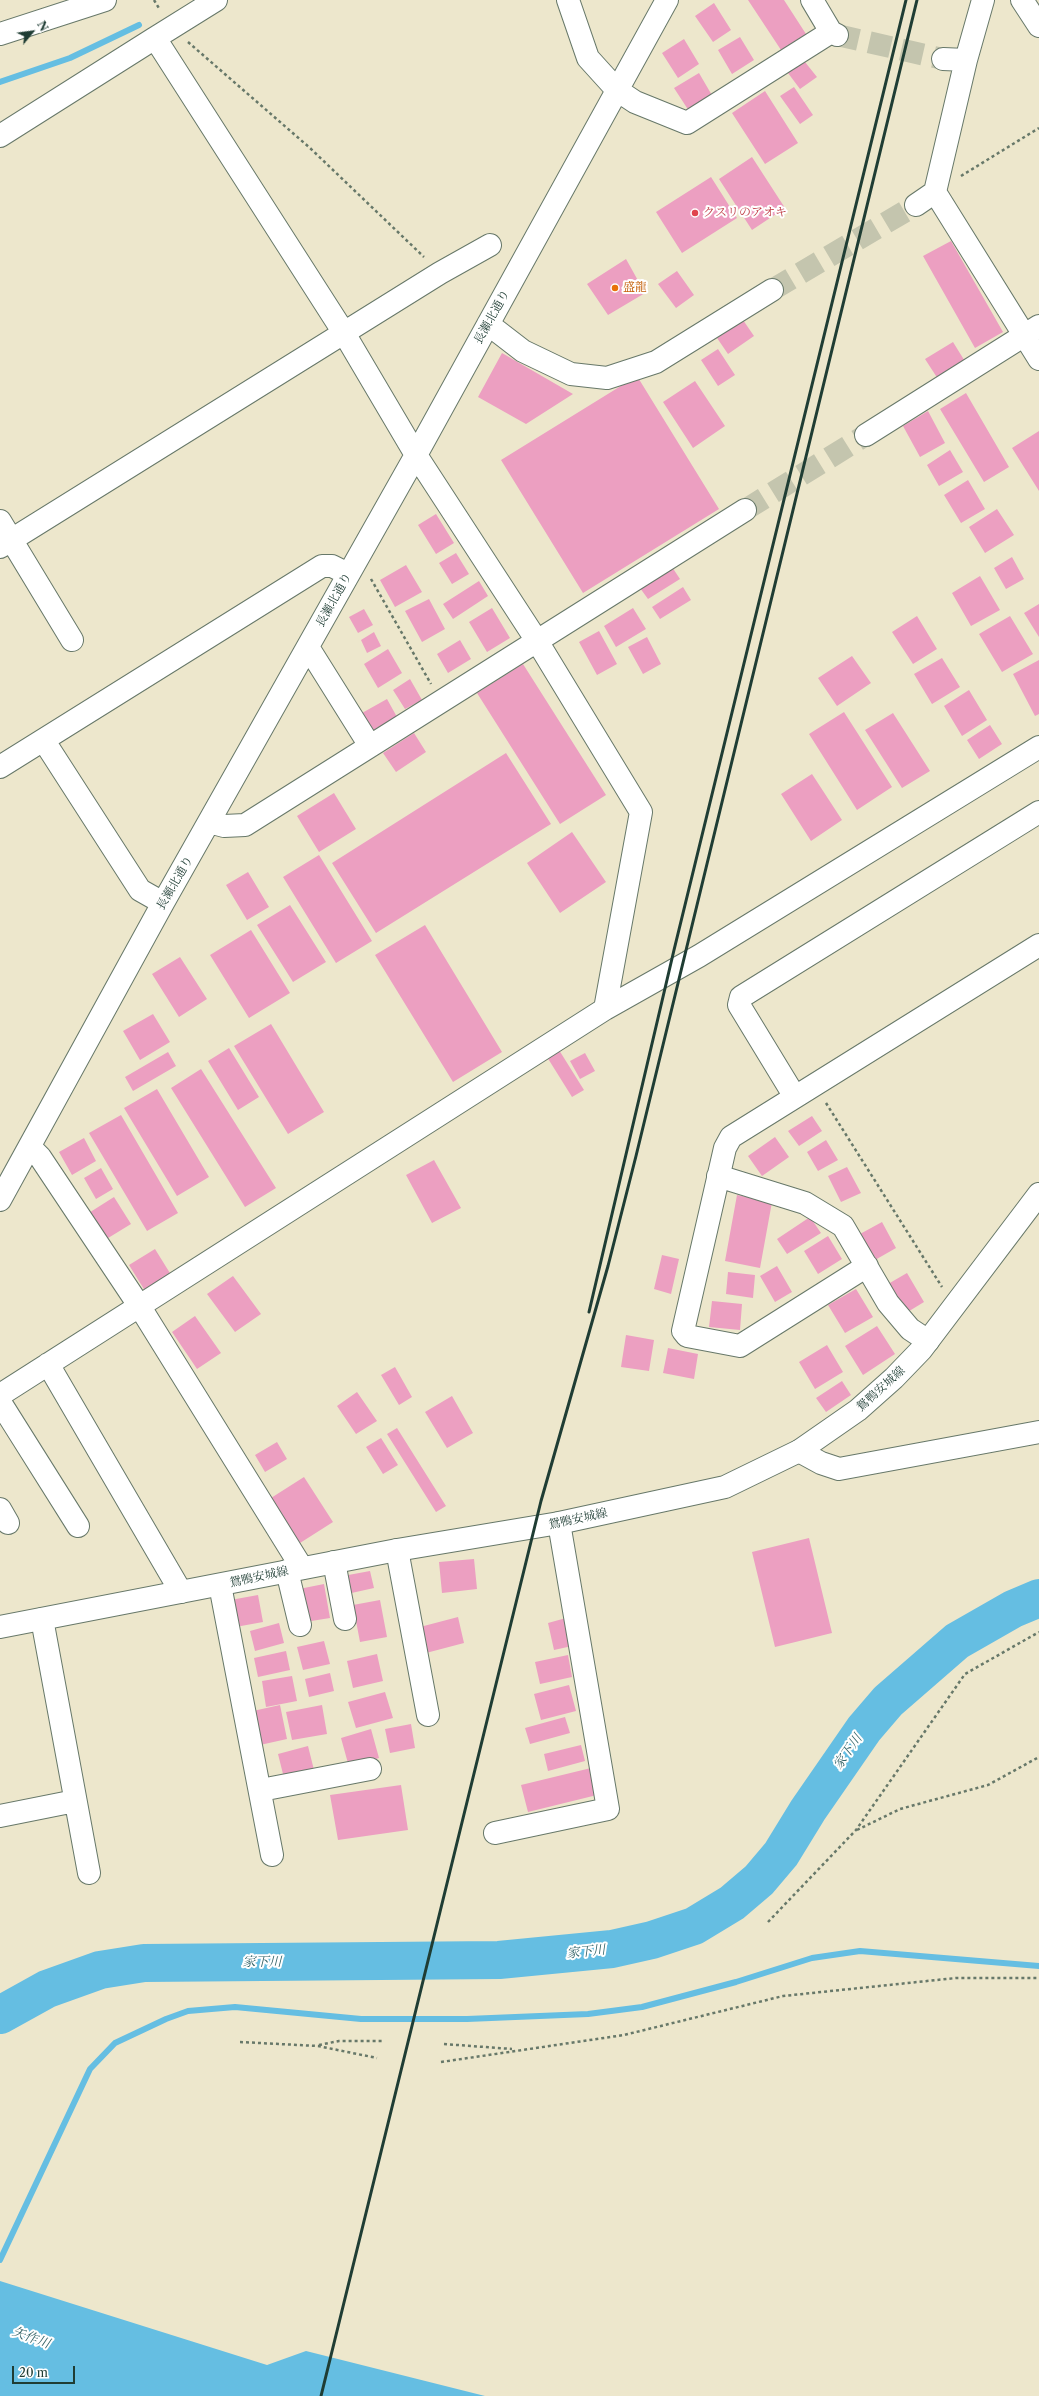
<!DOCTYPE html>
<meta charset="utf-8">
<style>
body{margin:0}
#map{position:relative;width:1039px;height:2396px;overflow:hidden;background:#ede7cc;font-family:"Libre Caslon Text",serif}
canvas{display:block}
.north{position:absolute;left:12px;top:12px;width:40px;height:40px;-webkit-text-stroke:3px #fff;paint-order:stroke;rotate:61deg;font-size:11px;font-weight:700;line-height:16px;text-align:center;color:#1f3d34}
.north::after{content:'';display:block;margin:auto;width:14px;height:18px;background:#1f3d34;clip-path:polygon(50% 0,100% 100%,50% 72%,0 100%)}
.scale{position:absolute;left:12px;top:2366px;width:63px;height:18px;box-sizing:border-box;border:2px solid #1f3d34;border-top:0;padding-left:5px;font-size:12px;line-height:14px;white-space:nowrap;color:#1f3d34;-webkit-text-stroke:3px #fff;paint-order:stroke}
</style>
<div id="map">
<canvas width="1039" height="2396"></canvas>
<div class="north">N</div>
<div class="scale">20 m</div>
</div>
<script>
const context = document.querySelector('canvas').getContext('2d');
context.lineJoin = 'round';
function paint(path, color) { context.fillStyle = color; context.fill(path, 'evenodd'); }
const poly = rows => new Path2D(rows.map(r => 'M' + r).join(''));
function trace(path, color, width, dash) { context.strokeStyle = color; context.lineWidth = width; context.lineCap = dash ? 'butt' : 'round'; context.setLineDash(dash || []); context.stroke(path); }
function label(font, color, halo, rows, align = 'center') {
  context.font = font + ' "Libre Caslon Text","Noto Serif JP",serif'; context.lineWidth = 4; context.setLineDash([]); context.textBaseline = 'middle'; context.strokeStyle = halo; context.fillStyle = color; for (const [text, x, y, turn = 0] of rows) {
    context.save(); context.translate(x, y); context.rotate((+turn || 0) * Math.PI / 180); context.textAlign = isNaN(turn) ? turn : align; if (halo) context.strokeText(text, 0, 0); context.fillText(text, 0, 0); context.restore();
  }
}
const water = poly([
 [0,2281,267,2365,306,2351,485,2396,0,2396]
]);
const stream = poly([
 [0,82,70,58,139,25],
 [0,2260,90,2069,115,2043,166,2019,188,2011,235,2007,361,2019,467,2019,588,2014,642,2007,736,1982,812,1958,860,1951,1039,1966]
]);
const river = poly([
 [0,2015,47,1989,100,1970,144,1963,499,1960,612,1949,652,1940,694,1926,732,1903,759,1880,781,1854,808,1810,864,1729,888,1701,957,1641,1013,1609,1039,1598]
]);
const building = poly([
 [748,0,784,0,806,34,781,50],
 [714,3,731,30,713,42,695,16],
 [740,37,754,60,732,74,718,50],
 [684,39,699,64,678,78,662,53],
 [801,57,817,77,800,89,785,69],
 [699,73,713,97,689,111,674,88],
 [794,87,813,115,800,124,780,96],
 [765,91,798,143,765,164,732,113],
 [752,157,785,208,752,230,719,179],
 [711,177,737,218,682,253,656,212],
 [951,241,1003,332,975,348,923,256],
 [626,259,645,293,608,315,587,284],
 [677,271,694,295,676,308,658,284],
 [743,320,754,336,728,354,717,338],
 [953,342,966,363,938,379,925,359],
 [718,349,735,375,718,386,701,360],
 [502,353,573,394,526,424,478,397],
 [637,376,719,509,583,593,501,460],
 [695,381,725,426,693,448,663,402],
 [966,393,1009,467,984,482,940,409],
 [928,411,945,443,920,457,903,426],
 [1039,431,1039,491,1012,448],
 [950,450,963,472,939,486,927,465],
 [968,480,985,509,961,523,944,495],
 [997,509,1014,535,985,553,969,527],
 [436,514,454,543,436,554,418,525],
 [456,553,469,574,452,584,439,563],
 [1012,557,1024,579,1006,589,994,568],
 [406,565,422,592,395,607,380,580],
 [672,567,680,579,648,599,640,588],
 [980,576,1000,610,971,626,952,593],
 [479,581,488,596,453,619,443,604],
 [683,587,691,600,660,619,652,607],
 [429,599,445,629,422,642,405,611],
 [1039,604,1039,637,1024,613],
 [492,608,510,638,487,652,469,622],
 [633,608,646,629,616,647,604,626],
 [364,609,373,625,358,633,349,617],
 [917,616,937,649,913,664,892,632],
 [1010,616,1033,654,1002,672,979,634],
 [599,631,617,664,597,675,579,642],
 [374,632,381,646,367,653,361,640],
 [647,637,661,664,643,674,628,647],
 [460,640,471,659,448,673,437,654],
 [388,649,402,673,378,688,364,664],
 [852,656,871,683,837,706,818,678],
 [942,658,960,687,932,704,914,674],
 [1039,660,1039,714,1035,716,1013,674],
 [523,664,606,795,560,824,477,693],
 [410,679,422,700,405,709,393,690],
 [969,690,987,720,962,736,944,706],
 [387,699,397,717,372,731,362,713],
 [844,712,892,787,857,810,809,734],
 [893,713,930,771,902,788,865,730],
 [990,725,1002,744,979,759,967,740],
 [414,733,426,752,396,772,383,753],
 [506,753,551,824,376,933,332,863],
 [812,774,842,820,811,841,781,794],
 [334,793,356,829,319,852,297,816],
 [572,832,606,882,560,913,527,863],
 [319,855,372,941,336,963,283,877],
 [248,872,269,907,247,920,226,885],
 [290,905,326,962,293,982,257,925],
 [425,925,502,1052,453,1082,375,955],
 [251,930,290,993,249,1018,210,955],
 [180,957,207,999,179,1017,152,974],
 [153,1014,170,1042,140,1060,123,1031],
 [271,1024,324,1112,288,1134,234,1046],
 [229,1048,259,1097,238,1110,208,1061],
 [559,1050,584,1090,572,1097,547,1057],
 [168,1052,176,1066,133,1091,125,1077],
 [585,1053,595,1071,580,1079,570,1061],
 [201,1069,276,1188,245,1207,171,1088],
 [157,1089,209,1177,177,1196,124,1108],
 [121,1115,178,1213,147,1231,89,1133],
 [812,1116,822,1131,799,1146,788,1131],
 [775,1137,789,1157,762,1176,748,1156],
 [84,1138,96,1161,72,1175,59,1152],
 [826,1140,838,1160,818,1171,807,1152],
 [434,1160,461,1208,432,1223,406,1175],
 [847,1167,861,1193,841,1202,828,1176],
 [101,1168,113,1189,96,1199,84,1178],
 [737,1195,772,1202,760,1268,725,1261],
 [114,1197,131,1224,100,1243,84,1216],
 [810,1217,821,1233,787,1254,777,1239],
 [882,1222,896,1248,875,1260,860,1234],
 [828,1236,842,1259,818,1274,804,1251],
 [155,1249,173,1278,147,1294,129,1265],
 [662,1255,679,1259,671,1294,654,1289],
 [777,1266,792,1292,775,1302,760,1276],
 [728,1272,755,1275,753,1298,726,1294],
 [907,1273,924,1302,906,1313,888,1284],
 [233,1276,261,1314,235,1332,207,1294],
 [856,1289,873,1317,845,1333,828,1305],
 [712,1301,742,1304,740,1330,709,1327],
 [195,1316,221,1353,197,1369,172,1332],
 [877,1326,895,1354,863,1375,845,1346],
 [626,1335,654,1340,649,1371,621,1367],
 [827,1345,843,1372,815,1389,799,1362],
 [668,1348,698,1354,694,1379,663,1373],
 [395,1367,412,1397,399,1405,381,1375],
 [842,1381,851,1395,826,1412,816,1398],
 [357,1392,377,1421,356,1434,337,1406],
 [452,1396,473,1433,447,1448,425,1412],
 [397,1428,446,1506,436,1512,387,1434],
 [381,1438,398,1465,383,1474,366,1447],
 [277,1442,287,1459,265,1472,255,1455],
 [304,1477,333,1522,300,1543,271,1498],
 [809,1538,832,1633,775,1647,752,1552],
 [474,1559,477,1589,442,1593,439,1562],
 [370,1571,374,1588,347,1594,343,1576],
 [324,1584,330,1618,305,1622,299,1589],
 [258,1595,263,1622,230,1628,225,1601],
 [380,1600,387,1637,360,1642,353,1605],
 [458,1617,464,1643,426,1653,420,1627],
 [566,1618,572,1646,554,1650,548,1623],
 [279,1623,284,1643,255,1651,250,1631],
 [324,1641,330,1664,303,1670,297,1647],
 [286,1651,290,1670,258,1677,254,1658],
 [377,1654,383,1681,353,1688,347,1661],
 [568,1655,572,1677,540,1684,535,1662],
 [330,1673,334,1691,309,1697,305,1679],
 [292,1676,297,1701,266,1707,262,1681],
 [569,1685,576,1711,541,1720,534,1694],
 [385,1692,393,1718,356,1728,348,1702],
 [280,1705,287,1739,260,1745,253,1711],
 [322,1705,327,1734,292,1740,286,1712],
 [565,1717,570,1733,530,1744,525,1728],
 [411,1724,415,1748,390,1753,385,1729],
 [371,1729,379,1758,349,1767,341,1738],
 [581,1745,585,1761,548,1771,544,1754],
 [308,1746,315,1774,285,1782,278,1754],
 [591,1768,597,1795,528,1812,521,1785],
 [401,1785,408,1830,338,1840,330,1795]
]);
const minorTunnel = poly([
 [837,35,943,59],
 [772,290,916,205],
 [745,510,866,435]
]);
const path = poly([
 [154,0,160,10],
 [188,42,310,148,424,257],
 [961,176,1039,128],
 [371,579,431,684],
 [826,1103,942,1287],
 [857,1830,900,1809,988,1785,1039,1757],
 [768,1922,856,1830,965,1674,1039,1632],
 [240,2042,318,2046,377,2058],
 [444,2044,512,2049],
 [319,2045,339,2041,382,2041],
 [441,2062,624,2035,783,1996,956,1978,1039,1978]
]);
const minor = poly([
 [216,0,155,38,344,333,416,455,537,641,641,812,605,1009],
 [568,0,588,58,617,90,635,102,687,123,831,32],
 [812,0,831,32,837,35],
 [1022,0,1039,26],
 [0,34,105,0],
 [966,60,983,0],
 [0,136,155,38],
 [935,192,1039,359],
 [916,205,935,192,966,60,943,59],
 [488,324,523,351,571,374,607,378,656,362,772,290],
 [866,435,1039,326],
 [0,521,72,640],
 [0,547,440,273,490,245],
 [308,647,370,746],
 [44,741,140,890,163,903],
 [0,767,322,566,332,566,348,574],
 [209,822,224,826,245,825,745,510],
 [795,1097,739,1005,741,997,1039,812],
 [30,1147,40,1157,140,1307,302,1568],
 [718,1176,805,1203,843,1226,888,1303,910,1329,928,1341],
 [0,1200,163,903,416,455,667,0],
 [867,1266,740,1346,687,1336,683,1331,725,1148,731,1137,1039,945],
 [48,1364,181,1592],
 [0,1395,605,1009,699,956,1039,747],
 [0,1402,78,1526],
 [799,1451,821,1463,839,1469,1039,1432],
 [0,1509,8,1523],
 [397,1550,428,1715],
 [334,1562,345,1619],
 [287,1571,300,1625],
 [220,1585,272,1855],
 [42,1619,89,1873],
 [261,1790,370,1769],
 [0,1816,75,1801],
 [495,1833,608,1809,559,1523]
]);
const major = poly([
 [0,1627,397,1550,559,1523,725,1487,799,1451,858,1410,894,1378,921,1350,1039,1194]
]);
const rail = poly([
 [589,1312,674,950,906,0],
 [321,2396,541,1501,608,1266,636,1156,917,0]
]);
const markers = [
 [695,213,4,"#e0444e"],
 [615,288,4,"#e8710a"]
];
const healthNames = [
 ["クスリのアオキ",703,213]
];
const foodNames = [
 ["盛龍",623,288]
];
const streetNames = [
 ["長瀬北通り",492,317,-61],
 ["長瀬北通り",334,600,-61],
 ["長瀬北通り",175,883,-60],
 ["鴛鴨安城線",881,1389,-42],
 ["鴛鴨安城線",578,1519,-12],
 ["鴛鴨安城線",259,1577,-12]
];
const waterNames = [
 ["家下川",848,1752,-55],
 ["家下川",586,1952,-6],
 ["家下川",262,1962],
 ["矢作川",31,2338,20]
];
paint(water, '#65bee2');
trace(stream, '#65bee2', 6);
trace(river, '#65bee2', 38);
paint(building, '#ec9fc1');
trace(minorTunnel, '#c4c5ae', 22, [22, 11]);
trace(minor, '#677869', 24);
trace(major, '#677869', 24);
trace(path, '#677869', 2.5, [3, 3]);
trace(minor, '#fff', 22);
trace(major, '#fff', 22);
trace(rail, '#1f3d34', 3);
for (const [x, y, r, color] of markers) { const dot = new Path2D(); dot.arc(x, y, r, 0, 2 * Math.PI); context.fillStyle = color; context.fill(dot); trace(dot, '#fff', 1.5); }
label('12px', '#be3a42', '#fff', healthNames, 'left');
label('12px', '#c56008', '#fff', foodNames, 'left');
label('12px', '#1f3d34', '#fff', streetNames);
label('italic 13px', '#346468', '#fff', waterNames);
</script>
